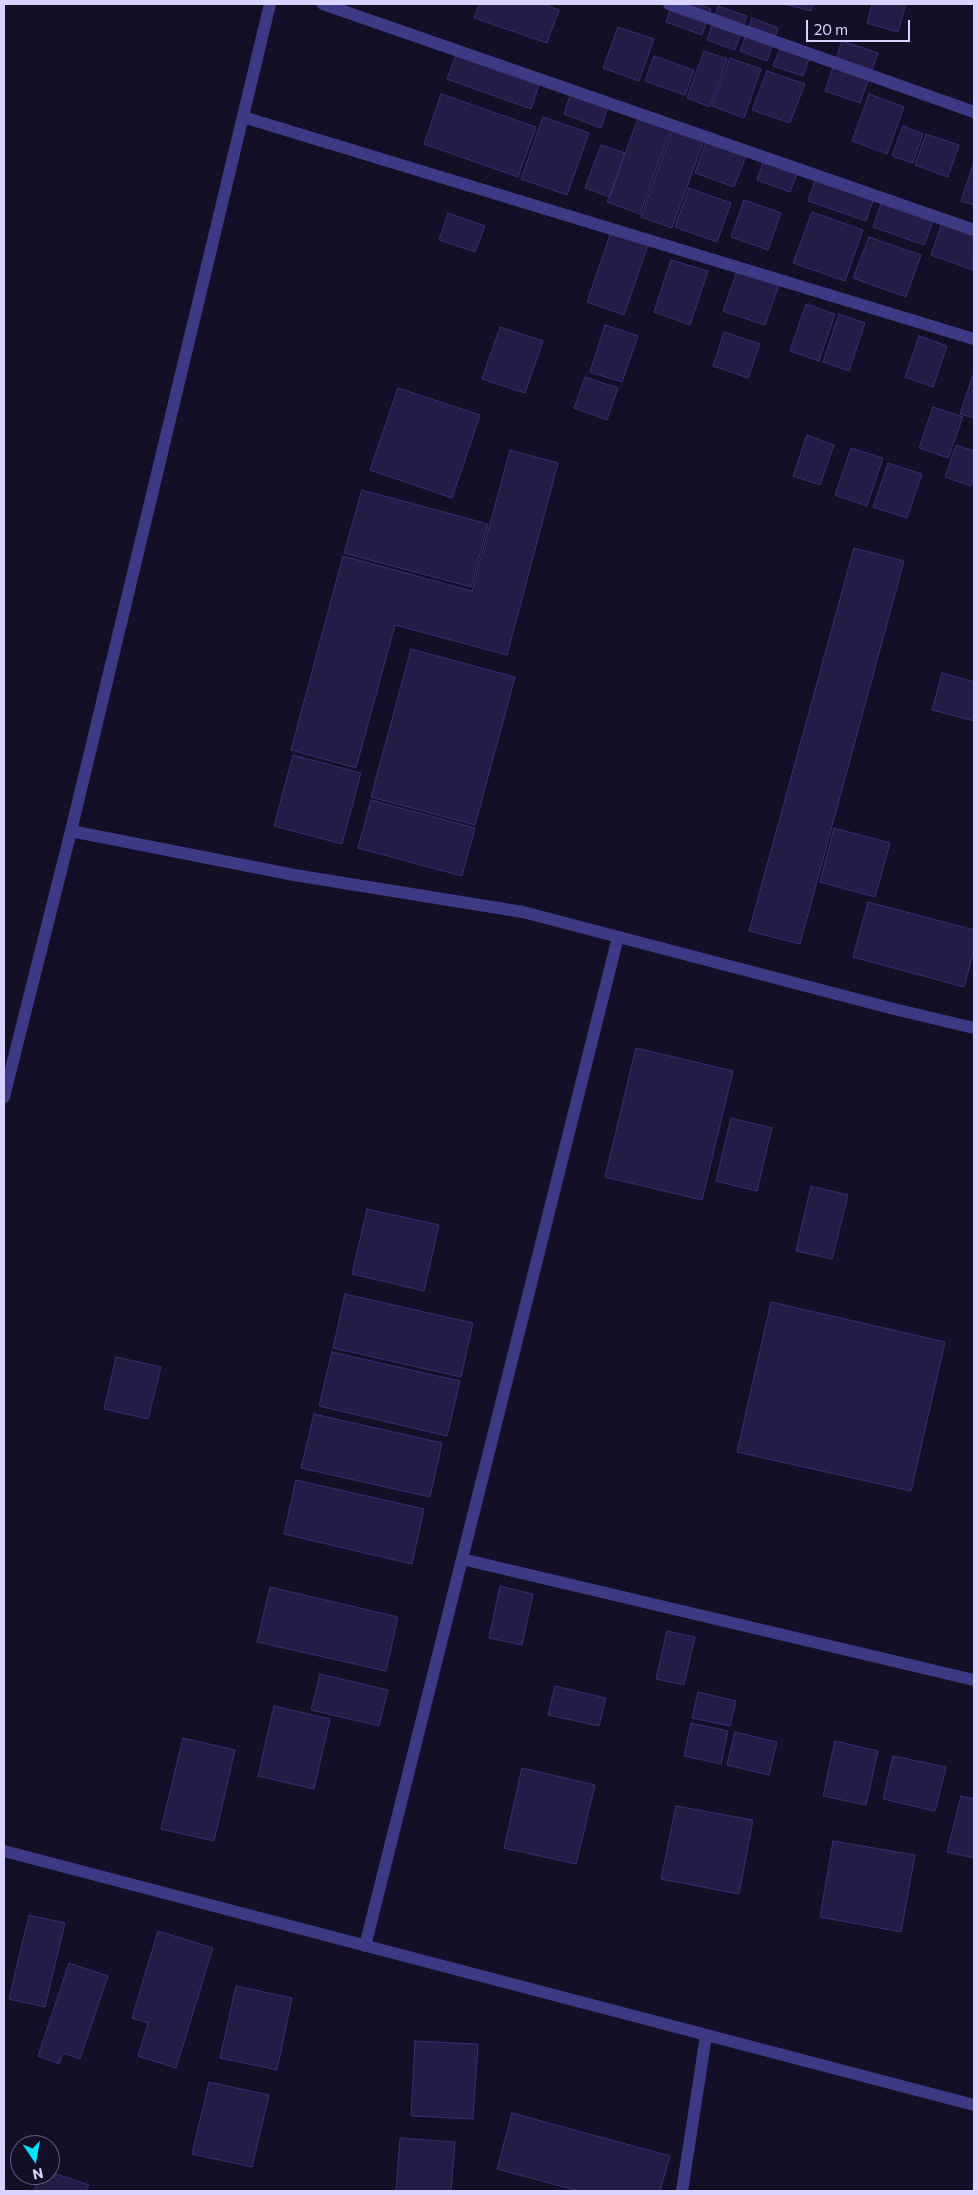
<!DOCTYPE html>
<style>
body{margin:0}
#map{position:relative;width:978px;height:2195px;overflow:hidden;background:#130f26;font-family:Commissioner,sans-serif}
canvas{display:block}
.frame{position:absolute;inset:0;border:5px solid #d9d4ff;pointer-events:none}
.north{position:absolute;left:10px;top:2135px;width:50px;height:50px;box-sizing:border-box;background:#130f26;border:1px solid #625e7d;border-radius:50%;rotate:168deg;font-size:14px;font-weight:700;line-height:20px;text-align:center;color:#d9d4ff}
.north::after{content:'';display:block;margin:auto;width:18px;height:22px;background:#00e5ff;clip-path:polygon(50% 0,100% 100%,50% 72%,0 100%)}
.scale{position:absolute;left:806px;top:20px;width:104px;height:22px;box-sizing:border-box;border:2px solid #d9d4ff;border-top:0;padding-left:6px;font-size:15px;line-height:18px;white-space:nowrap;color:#d9d4ff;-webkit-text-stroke:4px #130f26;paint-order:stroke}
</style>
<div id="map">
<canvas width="978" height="2195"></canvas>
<div class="frame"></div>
<div class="north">N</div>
<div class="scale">20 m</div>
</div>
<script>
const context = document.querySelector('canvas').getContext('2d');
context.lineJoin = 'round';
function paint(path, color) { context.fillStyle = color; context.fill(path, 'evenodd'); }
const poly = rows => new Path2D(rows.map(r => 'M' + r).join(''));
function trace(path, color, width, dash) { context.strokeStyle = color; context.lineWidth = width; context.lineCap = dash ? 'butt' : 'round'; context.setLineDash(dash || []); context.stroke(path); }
const building = poly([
 [479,4,543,4,559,10,547,43,474,18,479,4],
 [672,4,698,4,711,9,702,35,666,22,672,4],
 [784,4,813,4,811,11,784,4],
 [872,4,906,4,898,32,867,23,872,4],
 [718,6,747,16,735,50,707,40,718,6],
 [752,18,778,28,767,61,740,51,752,18],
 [618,27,654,39,639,81,603,68,618,27],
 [783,41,812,51,803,76,773,66,783,41],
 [842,41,878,53,860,103,825,91,842,41],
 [458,49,541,79,531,109,447,79,458,49],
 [704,51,727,59,710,107,687,98,704,51],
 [654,56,694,70,685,95,645,81,654,56],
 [730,58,761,69,744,118,712,106,730,58],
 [767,71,805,84,790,123,752,110,767,71],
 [573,87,610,101,601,128,564,114,573,87],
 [441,94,536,127,518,177,424,144,441,94],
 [869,94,904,107,887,154,852,141,869,94],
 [639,116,671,128,640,214,607,202,639,116],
 [543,117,589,133,567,195,521,179,543,117],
 [903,126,923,134,913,163,892,156,903,126],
 [673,129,704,140,672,228,641,217,673,129],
 [926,134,959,145,948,177,915,165,926,134],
 [706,142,746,156,734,187,695,173,706,142],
 [601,145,625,153,610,197,585,188,601,145],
 [766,154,800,166,790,192,757,180,766,154],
 [974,162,974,205,961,201,974,162],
 [818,172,876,192,866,221,808,201,818,172],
 [689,188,731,203,717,242,675,227,689,188],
 [744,200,781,213,768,250,731,237,744,200],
 [882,201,934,219,924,245,873,227,882,201],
 [812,212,863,230,845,281,793,263,812,212],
 [448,213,485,226,475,252,439,240,448,213],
 [942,223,974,234,973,270,931,255,942,223],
 [611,232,648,245,624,315,587,302,611,232],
 [869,237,921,255,906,297,853,278,869,237],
 [671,260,708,271,690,325,654,312,671,260],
 [737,271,779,285,765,325,723,311,737,271],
 [806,304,835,314,819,361,790,351,806,304],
 [839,314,865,323,849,371,823,362,839,314],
 [605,325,638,336,622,382,590,372,605,325],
 [500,327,543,341,525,393,482,379,500,327],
 [724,332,760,344,748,378,713,366,724,332],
 [919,336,947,346,933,387,905,377,919,336],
 [974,372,974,418,960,414,974,372],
 [585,377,618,388,607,420,574,408,585,377],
 [398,388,480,415,452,498,370,470,398,388],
 [933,407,963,417,948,458,919,448,933,407],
 [807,435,834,445,820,485,793,476,807,435],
 [956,445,974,451,974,476,971,486,945,477,956,445],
 [851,448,883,458,867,506,835,495,851,448],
 [510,450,558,463,507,655,395,625,356,768,291,750,343,556,472,591,510,450],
 [888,463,922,474,907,518,873,507,888,463],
 [362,490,488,524,471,587,344,553,362,490],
 [854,548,904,561,800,944,749,931,854,548],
 [411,649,515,677,475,825,371,797,411,649],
 [942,673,974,682,974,721,932,710,942,673],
 [293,755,361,773,342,844,274,826,293,755],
 [371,800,475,828,462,876,358,848,371,800],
 [834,828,890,843,875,897,820,882,834,828],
 [868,902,974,930,974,950,964,987,853,957,868,902],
 [636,1048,733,1071,702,1200,605,1177,636,1048],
 [731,1118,772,1128,757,1191,716,1181,731,1118],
 [811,1186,848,1195,832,1259,796,1251,811,1186],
 [367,1209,439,1225,424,1291,352,1274,367,1209],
 [345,1294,473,1323,461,1377,333,1348,345,1294],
 [771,1302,945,1342,911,1491,737,1452,771,1302],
 [332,1352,460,1381,447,1436,319,1406,332,1352],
 [116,1357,161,1367,148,1419,104,1409,116,1357],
 [314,1414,442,1443,430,1497,301,1468,314,1414],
 [296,1480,424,1509,412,1564,284,1534,296,1480],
 [500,1586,533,1594,522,1645,489,1638,500,1586],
 [270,1587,398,1617,386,1671,257,1642,270,1587],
 [667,1631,695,1637,684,1685,656,1679,667,1631],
 [320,1674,388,1690,379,1726,311,1710,320,1674],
 [555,1686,606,1698,599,1726,548,1715,555,1686],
 [698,1692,736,1701,730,1726,692,1718,698,1692],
 [274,1706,330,1719,314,1789,258,1776,274,1706],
 [691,1723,728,1731,721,1764,684,1756,691,1723],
 [735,1732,777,1742,769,1775,727,1765,735,1732],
 [183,1738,235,1750,214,1841,161,1829,183,1738],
 [835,1741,878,1751,866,1805,823,1796,835,1741],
 [893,1756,946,1767,935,1811,883,1799,893,1756],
 [522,1768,595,1785,576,1864,504,1848,522,1768],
 [961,1796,974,1799,974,1858,947,1852,961,1796],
 [676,1806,753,1820,739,1894,661,1879,676,1806],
 [833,1841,915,1855,901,1932,820,1917,833,1841],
 [29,1915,65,1923,45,2007,9,1999,29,1915],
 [158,1931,213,1948,176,2068,138,2056,148,2023,132,2018,158,1931],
 [69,1963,108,1976,80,2059,63,2053,59,2064,38,2056,69,1963],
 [236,1986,292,1998,277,2070,220,2058,236,1986],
 [415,2041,478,2044,473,2119,411,2116,415,2041],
 [209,2082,269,2095,252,2167,192,2154,209,2082],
 [512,2113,670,2156,660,2191,579,2191,497,2169,512,2113],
 [400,2138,455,2142,451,2191,396,2191,400,2138],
 [50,2172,89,2185,86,2191,34,2191,40,2175,50,2175,50,2172]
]);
const minor = poly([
 [323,4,974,230],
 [669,4,974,112],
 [243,117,974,339],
 [71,831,294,875,523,912,894,1009,974,1028],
 [4,1097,71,831,270,4],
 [462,1559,974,1680],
 [4,1851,974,2105],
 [365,1946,618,937],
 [682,2191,706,2036]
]);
paint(building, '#241b47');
trace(building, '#3b2d73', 1);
trace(minor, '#3d3a85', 12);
</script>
